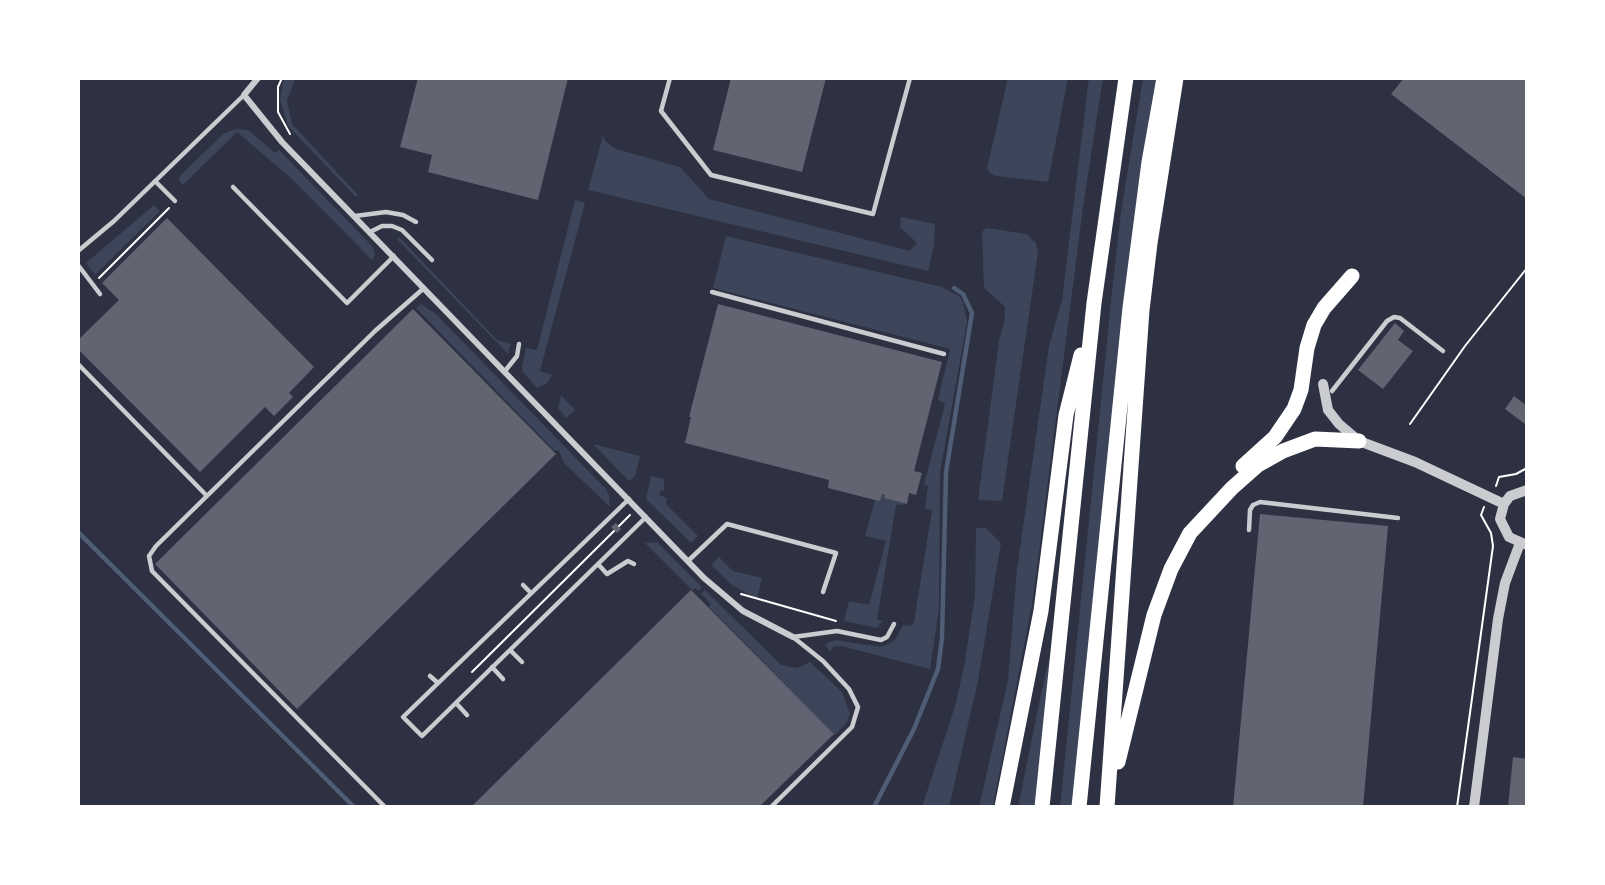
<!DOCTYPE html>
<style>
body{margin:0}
#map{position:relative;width:1605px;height:885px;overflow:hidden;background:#2d3142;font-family:Quicksand,sans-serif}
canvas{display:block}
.frame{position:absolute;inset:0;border:80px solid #fff;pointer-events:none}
</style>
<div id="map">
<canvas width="1605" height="885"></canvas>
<div class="frame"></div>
</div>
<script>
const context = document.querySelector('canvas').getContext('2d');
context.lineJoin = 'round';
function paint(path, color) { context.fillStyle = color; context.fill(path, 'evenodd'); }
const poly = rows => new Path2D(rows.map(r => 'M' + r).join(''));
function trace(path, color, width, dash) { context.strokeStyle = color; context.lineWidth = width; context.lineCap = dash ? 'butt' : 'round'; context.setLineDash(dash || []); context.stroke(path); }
const green = poly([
 [284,78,296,78,287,100,292,124,358,195,356,197,288,126,280,100],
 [1008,78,1068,78,1048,182,996,176,990,173,987,168],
 [1089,78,1103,78,1083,207,1033,599,993,807,979,807,1008,680,1017,569,1049,346,1062,300],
 [1143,78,1159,78,1076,807,1060,807,1113,282,1121,212],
 [235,129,248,130,275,153,279,150,373,247,375,254,372,260,294,181,237,132,183,185,179,180,180,176,223,134],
 [603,136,605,141,616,149,680,167,709,199,910,251,917,243,900,227,901,217,935,224,934,246,928,271,588,190],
 [575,200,585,203,540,371,552,375,547,383,537,388,523,372,522,366,526,348,537,350],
 [154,205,160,211,95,275,86,263],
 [986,228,1027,234,1036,243,1038,252,1002,501,978,500,999,341,1005,318,1005,307,984,288,982,232],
 [726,236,942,287,959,296,963,302,967,322,940,473,939,609,930,669,841,646,833,647,830,652,825,644,836,640,882,647,895,640,903,625,911,626,914,622,932,510,925,509,928,486,924,485,945,404,938,400,950,349,713,288],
 [399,237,497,340,511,344,508,354,397,239],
 [421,304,436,314,606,489,609,495,610,507,564,463,559,451,554,450,416,308],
 [561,395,575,410,566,418,558,408],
 [593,444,640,456,635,476,629,481],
 [651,476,664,479,664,491,661,490,659,495,667,498,666,504,698,536,691,543,646,499],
 [882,494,885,495,884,498,907,504,896,505,877,620,883,621,877,628,844,621,849,601,869,605,886,541,865,536,875,500],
 [976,528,986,528,1001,543,978,681,949,807,922,807,956,703,965,661,975,595],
 [657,542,702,587,698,591,695,588,692,590,645,543],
 [719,557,733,571,762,578,757,599,732,585,711,565],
 [705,590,781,665,797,668,810,662,842,692,850,714,847,722,835,735,709,607,711,604,701,594],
 [1052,647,1035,807,1018,807,1041,694]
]);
const stream = poly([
 [78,532,354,807],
 [874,807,914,729,938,669,942,638,946,472,972,313,963,294,954,288]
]);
const building = poly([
 [418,78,568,78,538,200,428,172,432,155,400,147],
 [731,78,826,78,802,172,713,150],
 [1404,78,1527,78,1527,199,1391,94],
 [167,218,314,367,289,393,293,397,274,416,265,407,200,472,78,349,78,340,119,300,102,283],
 [718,304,942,362,914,471,922,473,916,495,909,493,907,504,884,498,885,495,882,494,880,501,875,500,828,488,829,480,685,443,691,417,689,417],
 [413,309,556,454,297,709,155,564],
 [1395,323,1404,331,1398,340,1413,351,1383,389,1358,370],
 [1514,396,1527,406,1525,424,1505,409],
 [1260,514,1388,526,1363,807,1233,807],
 [616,523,621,529,617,533,611,527],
 [691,590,834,734,759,807,471,807],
 [1513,757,1527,759,1527,807,1508,807]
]);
const path = poly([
 [282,78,278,87,278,112,290,134],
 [99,278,169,208],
 [1410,424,1465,346,1527,268],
 [1496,486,1499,477,1516,474,1527,468],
 [619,526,630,515],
 [741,594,836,621],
 [472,672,614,531],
 [1457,807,1493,546,1491,533,1481,515,1484,507]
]);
const service = poly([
 [670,78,661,111,711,175,873,214,910,78],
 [155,181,175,201],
 [233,187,347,303,394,256],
 [355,216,386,212,403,215,416,222],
 [370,232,382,226,392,226,402,230,432,260],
 [78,251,114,221,244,95],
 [78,265,100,294],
 [712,292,944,354],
 [78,364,207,496],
 [505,371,517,356,519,344],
 [1332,391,1387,321,1394,317,1400,318,1443,351],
 [629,499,403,717,422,736,646,517],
 [1249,530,1250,510,1253,505,1260,502,1398,518],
 [688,561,727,524,836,553,823,592],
 [598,564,607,574,628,561,634,564],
 [523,585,531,593],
 [793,637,837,631,881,640,887,637,894,624],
 [510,650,522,662],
 [492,667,503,679],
 [430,676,438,683],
 [456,703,467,715],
 [385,807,152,571,149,556,156,546,375,331,424,288],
 [771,807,852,727,858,707,849,689,823,661,793,637]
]);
const minor = poly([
 [258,78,244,95,282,142,704,578,743,611,793,637]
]);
const tertiary = poly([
 [1323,384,1328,410,1339,424,1359,441,1415,462,1504,504],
 [1527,545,1509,537,1500,519,1504,504,1510,496,1527,490],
 [1474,807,1498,619,1505,583,1520,543]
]);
const motorway = poly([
 [1243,466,1275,437,1294,409,1301,390,1307,348,1314,325,1324,308,1352,276],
 [1118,762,1154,615,1171,569,1190,533,1232,488,1258,465,1283,451,1315,439,1359,441],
 [1002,807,1041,611,1066,415,1081,355],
 [1042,807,1094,303,1126,78],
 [1079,807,1130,308,1149,162,1164,78],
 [1107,807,1142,310,1150,243,1176,78]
]);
paint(green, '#3c4559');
trace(stream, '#4f5d75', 4.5);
paint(building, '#626471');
trace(path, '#fff', 2);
trace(service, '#caccd0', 4.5);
trace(minor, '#caccd0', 6);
trace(tertiary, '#caccd0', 10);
trace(motorway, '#fff', 15);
</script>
